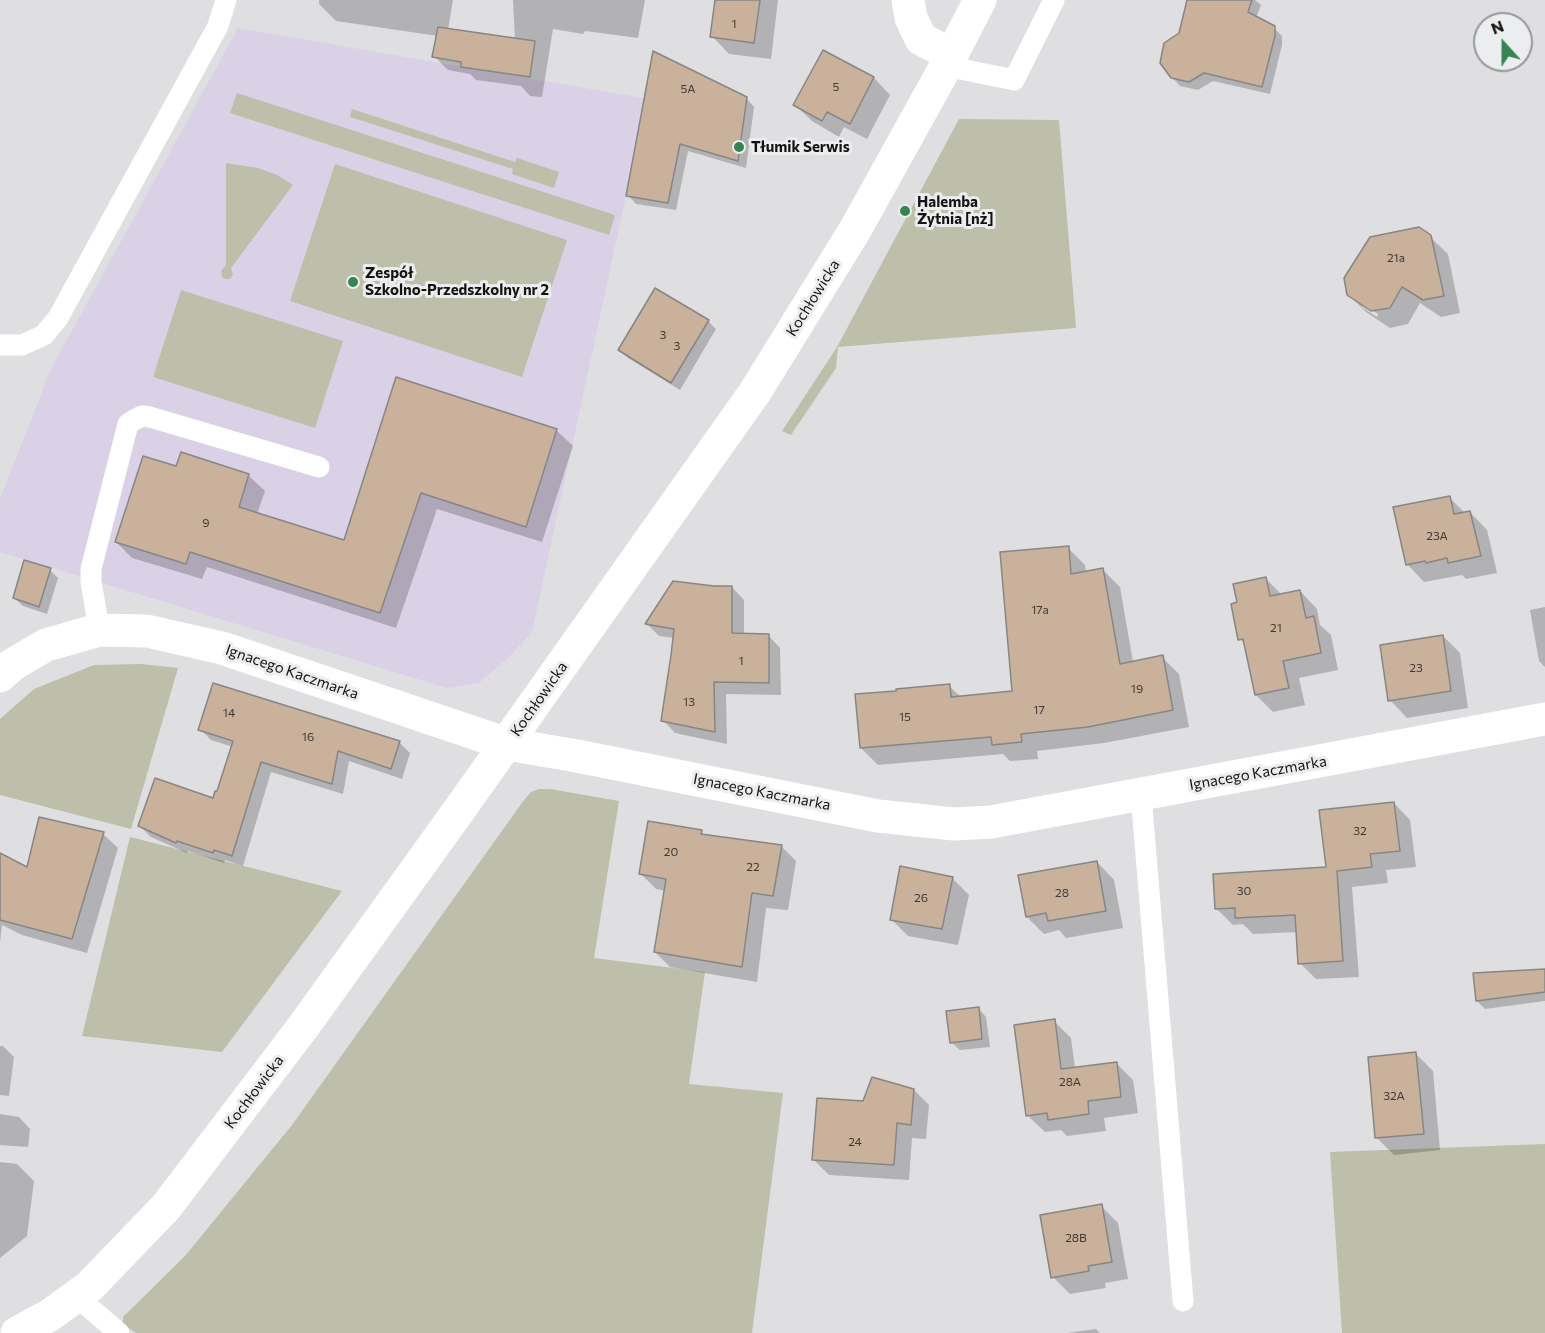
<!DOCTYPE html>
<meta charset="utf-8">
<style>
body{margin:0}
#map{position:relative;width:1545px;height:1333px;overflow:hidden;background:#dfdfe1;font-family:Commissioner,sans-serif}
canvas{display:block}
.north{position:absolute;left:1473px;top:12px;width:60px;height:60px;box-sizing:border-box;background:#ecedee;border:2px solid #959697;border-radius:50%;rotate:339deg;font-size:16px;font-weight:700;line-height:24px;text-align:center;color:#131314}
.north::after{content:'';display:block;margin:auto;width:21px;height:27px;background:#348454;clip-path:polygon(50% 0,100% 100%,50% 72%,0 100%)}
</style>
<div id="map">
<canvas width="1545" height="1333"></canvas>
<div class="north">N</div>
</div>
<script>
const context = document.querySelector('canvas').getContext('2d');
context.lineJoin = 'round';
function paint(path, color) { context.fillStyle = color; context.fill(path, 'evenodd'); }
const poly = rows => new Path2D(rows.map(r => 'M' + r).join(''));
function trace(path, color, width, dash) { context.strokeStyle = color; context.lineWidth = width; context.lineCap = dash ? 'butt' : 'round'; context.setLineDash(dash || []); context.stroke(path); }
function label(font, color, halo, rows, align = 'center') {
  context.font = font + ' Commissioner,sans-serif'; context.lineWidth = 6; context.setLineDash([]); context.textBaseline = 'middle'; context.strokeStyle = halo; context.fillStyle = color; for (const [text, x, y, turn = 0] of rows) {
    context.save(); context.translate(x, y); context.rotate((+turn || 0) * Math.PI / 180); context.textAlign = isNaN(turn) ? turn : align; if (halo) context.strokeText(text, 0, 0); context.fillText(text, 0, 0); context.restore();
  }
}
const education = poly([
 [238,28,643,98,626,196,532,632,508,658,479,683,447,688,0,552,0,499,51,369]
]);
const green = poly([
 [237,93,615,215,609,235,230,113],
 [352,109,515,162,517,158,559,172,554,188,512,174,513,169,350,117],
 [959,119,1059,120,1076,328,838,347,836,368,791,435,782,431,837,347],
 [226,163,258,168,277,175,293,185,231,268,233,275,230,279,226,279,222,277,221,272,222,269,226,266],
 [335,164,567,240,522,377,290,301],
 [181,290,343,341,315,428,153,377],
 [141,664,178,668,131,829,0,795,0,719,34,689,94,665],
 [539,789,550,789,619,801,594,958,705,972,689,1084,783,1093,752,1333,136,1333,123,1324,123,1317,185,1256,292,1125,524,800,531,792],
 [130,837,342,891,222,1052,82,1036],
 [1545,1144,1545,1333,1342,1333,1330,1152]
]);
const shadow = poly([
 [319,0,453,0,448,30,515,40,513,0,645,0,638,38,585,31,583,34,553,29,542,97,530,96,521,86,476,80,470,74,448,70,434,56,438,36,336,21,319,4],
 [717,0,778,0,771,59,729,54,712,36],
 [1189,0,1255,0,1261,5,1256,18,1274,28,1282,36,1282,45,1270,94,1213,81,1198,90,1180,86,1172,77],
 [823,52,874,78,890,95,867,139,844,127,839,137,812,121,795,105],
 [654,53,746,98,754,107,746,168,688,151,676,210,636,204,628,195],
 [1430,237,1448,254,1460,313,1441,317,1420,303,1408,324,1390,328,1366,312,1349,295],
 [1362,303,1378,314,1377,317,1362,307],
 [708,321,716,329,680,390,628,358,619,350],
 [397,379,556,430,573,446,542,542,437,509,396,628,207,567,202,579,132,558,116,542,177,468,248,475,265,491,257,514,345,542],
 [1450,498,1465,513,1470,512,1487,530,1497,573,1466,579,1462,575,1424,582,1407,564],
 [1068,548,1085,565,1086,573,1103,570,1120,587,1133,662,1162,657,1179,674,1189,727,1104,743,1037,751,1038,759,1010,761,1003,754,878,765,861,748,949,686,962,698,1014,693],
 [50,570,58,578,47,614,23,606,14,598],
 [1266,579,1282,595,1300,591,1317,609,1320,625,1331,635,1338,670,1299,678,1305,705,1273,712,1256,695,1246,645,1240,639,1238,604],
 [714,587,732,587,744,600,744,635,768,635,780,648,781,695,726,694,727,744,675,733,663,720,675,638,659,636,647,624],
 [1545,607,1545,667,1539,661,1530,610],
 [1443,636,1460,653,1468,708,1407,718,1390,700],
 [200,729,399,742,410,753,402,779,349,761,343,794,271,772,243,866,225,860,224,863,188,851,187,853,151,837,140,826,214,800,218,793,233,747,211,740],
 [1394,803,1410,820,1416,867,1386,870,1388,883,1352,887,1359,977,1316,979,1300,963,1298,932,1253,934,1243,924,1233,925,1216,908,1328,868],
 [701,831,706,837,781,846,796,861,788,910,766,908,757,982,670,967,655,952,665,891,656,889,641,874],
 [103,834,118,848,87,953,22,935,2,925,0,943,0,855,28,870],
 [1097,862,1114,880,1123,928,1066,938,1059,930,1044,934,1027,917],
 [952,878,969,895,958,945,908,936,891,919],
 [1545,971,1545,1001,1485,1009,1477,1001],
 [978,1008,986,1017,990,1047,960,1050,951,1042],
 [1054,1021,1071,1038,1075,1069,1116,1063,1133,1080,1138,1113,1104,1118,1106,1131,1067,1136,1061,1130,1045,1132,1027,1115],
 [0,1046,3,1046,14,1057,9,1096,0,1095],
 [1416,1054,1433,1071,1440,1150,1394,1155,1377,1138],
 [914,1090,929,1105,926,1139,912,1138,909,1180,829,1175,814,1160,864,1103],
 [0,1114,19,1117,30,1129,28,1147,0,1145],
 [0,1162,17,1164,34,1181,27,1236,0,1258],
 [1101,1206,1118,1223,1128,1279,1105,1283,1106,1288,1070,1294,1053,1277],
 [1096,1329,1100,1333,1067,1333]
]);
const building = poly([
 [715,0,760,0,754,43,710,37,715,0],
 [1187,0,1252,0,1248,12,1275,26,1275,36,1262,87,1204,73,1189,82,1171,78,1160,63,1164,43,1179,33,1187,0],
 [438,27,535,41,530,77,461,67,461,62,432,57,438,27],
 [823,50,874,77,850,124,827,112,822,121,793,105,823,50],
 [653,51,747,97,738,161,680,144,668,203,626,196,653,51],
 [1419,227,1431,235,1444,296,1423,300,1402,287,1390,308,1371,311,1347,295,1344,278,1370,237,1419,227],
 [655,288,709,320,671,383,618,350,655,288],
 [396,377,557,429,526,527,421,493,380,613,190,552,186,564,115,542,143,456,176,466,181,452,249,474,239,507,344,540,396,377],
 [1450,496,1454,514,1470,511,1481,556,1448,563,1447,558,1426,563,1425,561,1406,565,1393,507,1450,496],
 [1069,546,1071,574,1103,568,1120,664,1163,655,1173,710,1088,727,1021,734,1022,742,992,745,991,737,860,748,855,694,896,691,896,689,950,684,951,697,1012,691,1000,552,1069,546],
 [24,560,51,568,39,607,13,598,24,560],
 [1266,577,1270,596,1300,590,1306,618,1314,616,1321,653,1283,661,1289,688,1255,695,1243,639,1238,640,1231,604,1237,602,1233,584,1266,577],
 [673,581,714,586,732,586,732,633,769,634,769,683,714,682,715,732,661,721,671,655,674,629,645,624,673,581],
 [1443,635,1451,691,1388,701,1380,645,1443,635],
 [213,683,400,741,391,769,338,751,332,784,261,762,232,856,214,850,213,853,177,841,176,843,138,826,155,778,213,798,215,791,217,791,233,741,198,730,213,683],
 [1394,802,1400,851,1370,854,1372,867,1337,871,1343,961,1298,964,1295,915,1235,918,1235,908,1215,909,1213,874,1326,867,1319,810,1394,802],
 [39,817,104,832,72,939,0,920,0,853,27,867,39,817],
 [648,821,702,830,701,834,782,845,773,896,752,893,742,967,654,952,666,879,639,874,648,821],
 [1097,861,1106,911,1048,921,1046,913,1026,917,1018,875,1097,861],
 [900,866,953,877,942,929,890,920,900,866],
 [1545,969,1545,992,1476,1001,1473,973,1545,969],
 [979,1007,982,1039,950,1043,946,1011,979,1007],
 [1055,1019,1061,1069,1117,1062,1121,1097,1088,1101,1089,1114,1048,1120,1047,1113,1026,1116,1014,1025,1055,1019],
 [1416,1052,1424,1134,1375,1138,1368,1057,1416,1052],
 [872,1077,914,1089,911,1125,897,1123,894,1165,812,1160,817,1098,863,1101,872,1077],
 [1102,1204,1112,1262,1088,1266,1089,1271,1051,1278,1040,1215,1102,1204]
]);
const lane = poly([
 [946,66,1014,80,1054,0],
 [0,345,22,345,44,335,58,318,218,26,226,0],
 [99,630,91,581,91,569,128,424,134,420,142,416,150,417,319,467],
 [1141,795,1183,1301],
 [76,1296,119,1333]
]);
const street = poly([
 [908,0,911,18,921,39,952,55],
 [0,676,12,665,46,645,99,630,147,631,222,648,507,744,577,756,878,816,954,824,991,822,1545,719]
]);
const secondary = poly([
 [17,1333,50,1315,90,1286,166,1207,303,1027,462,806,755,392,855,230,946,66,980,0]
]);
const markers = [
 [739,147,6,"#348454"],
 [905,211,6,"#348454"],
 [353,282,6,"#348454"]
];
const numberNames = [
 ["1",734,24],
 ["5",836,87],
 ["5A",688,89],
 ["21a",1396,258],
 ["3",663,335],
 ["3",677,346],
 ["9",206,523],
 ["23A",1437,536],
 ["17a",1040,610],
 ["21",1276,628],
 ["1",741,661],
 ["23",1416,668],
 ["19",1137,689],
 ["13",689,702],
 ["17",1039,710],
 ["14",229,713],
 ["15",905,717],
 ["16",308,737],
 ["32",1360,831],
 ["20",671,852],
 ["22",753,867],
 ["30",1244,891],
 ["28",1062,893],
 ["26",921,898],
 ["28A",1070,1082],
 ["32A",1394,1096],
 ["24",855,1142],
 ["28B",1076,1238]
];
const poiNames = [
 ["Tłumik Serwis",751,147],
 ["Halemba",917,202],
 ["Żytnia [nż]",917,219],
 ["Zespół",365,273],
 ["Szkolno-Przedszkolny nr 2",365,290]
];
const streetNames = [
 ["Kochłowicka",813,298,-58],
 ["Ignacego Kaczmarka",292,672,19],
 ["Kochłowicka",539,699,-55],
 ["Ignacego Kaczmarka",1258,773,-10],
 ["Ignacego Kaczmarka",762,792,11],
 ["Kochłowicka",254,1092,-53]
];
paint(education, '#dbd1e6');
paint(green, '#bdbfaa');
paint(shadow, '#0003');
paint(building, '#c9b19c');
trace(building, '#878686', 1.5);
trace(lane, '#fff', 21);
trace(street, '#fff', 33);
trace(secondary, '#fff', 33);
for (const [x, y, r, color] of markers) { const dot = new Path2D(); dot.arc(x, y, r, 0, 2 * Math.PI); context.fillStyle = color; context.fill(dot); trace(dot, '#ecedee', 2); }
label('12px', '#403a36', null, numberNames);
label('bold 15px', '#131314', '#ecedee', poiNames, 'left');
label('15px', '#131314', '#ecedee', streetNames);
</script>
